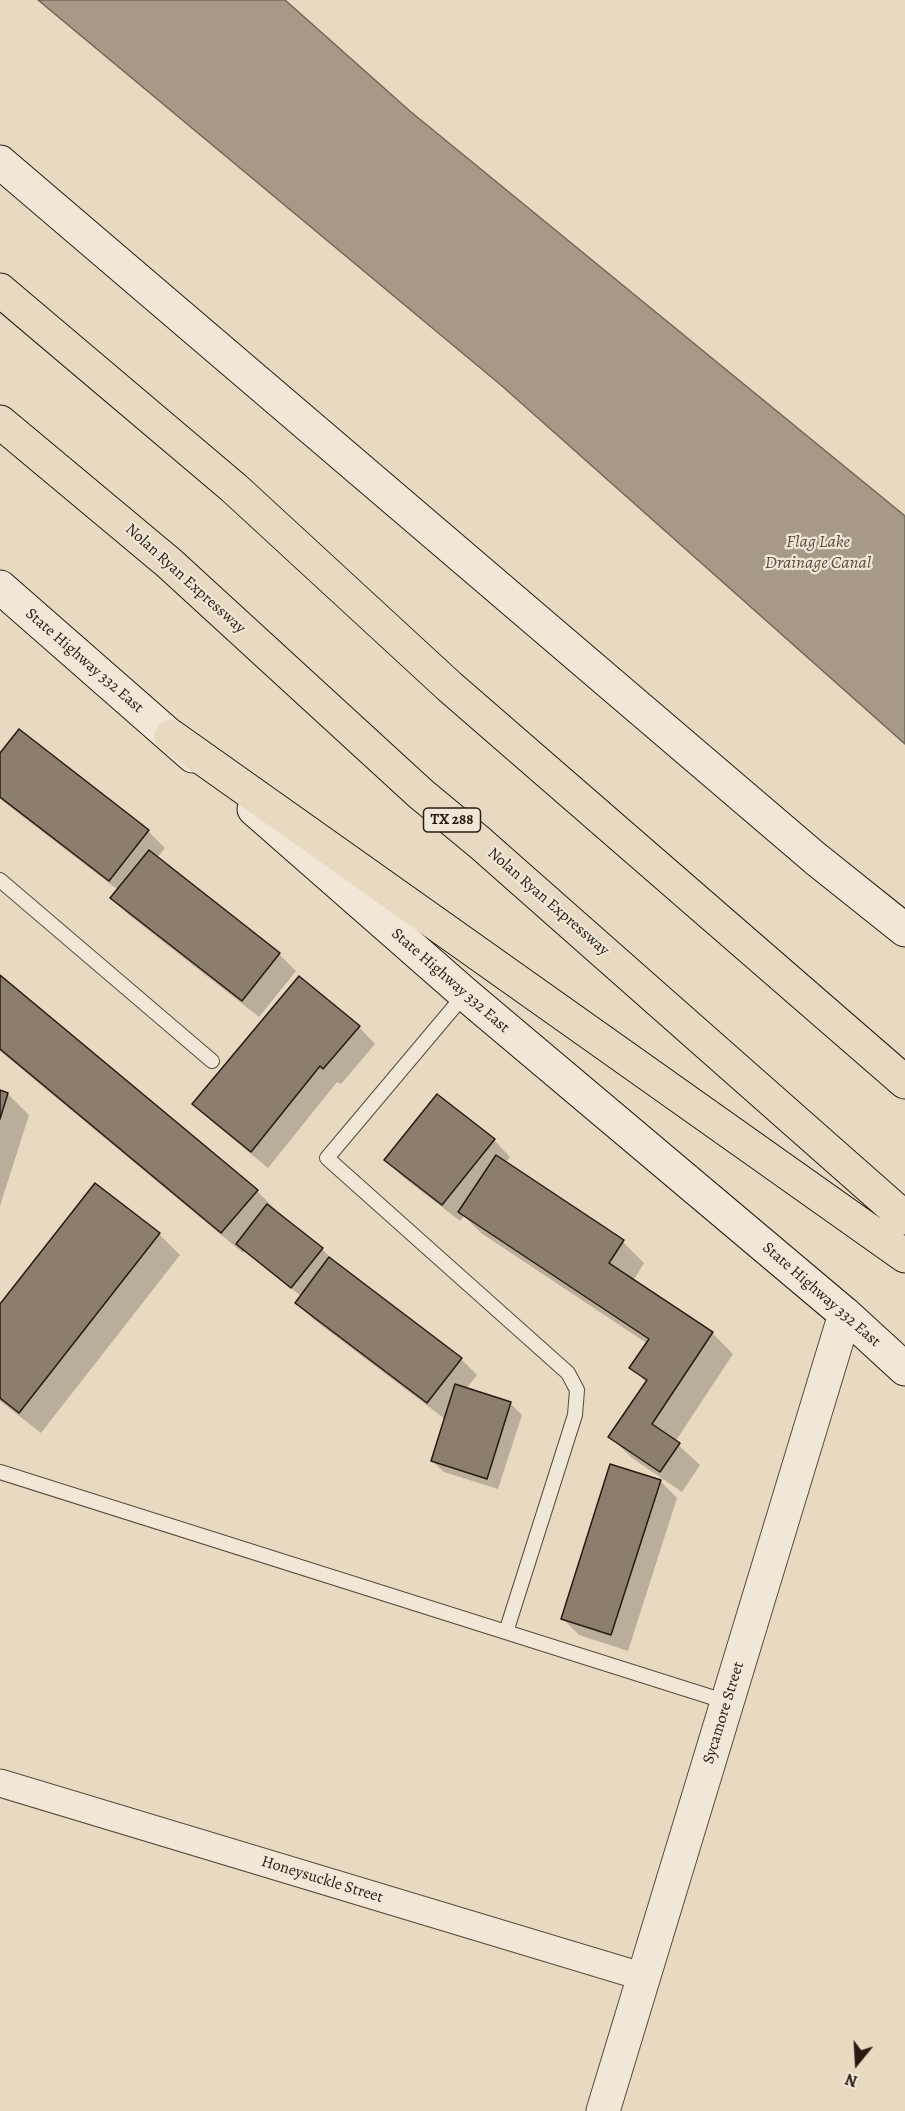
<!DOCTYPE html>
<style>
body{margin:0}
#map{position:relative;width:905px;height:2111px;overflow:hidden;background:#e8dac0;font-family:Alegreya,serif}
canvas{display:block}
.north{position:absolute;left:827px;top:2033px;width:60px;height:60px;-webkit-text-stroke:4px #f0e7d6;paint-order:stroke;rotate:198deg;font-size:16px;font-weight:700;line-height:24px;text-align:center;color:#271b13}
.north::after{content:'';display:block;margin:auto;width:21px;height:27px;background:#271b13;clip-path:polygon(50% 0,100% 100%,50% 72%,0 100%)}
</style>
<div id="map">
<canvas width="905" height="2111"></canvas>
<div class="north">N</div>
</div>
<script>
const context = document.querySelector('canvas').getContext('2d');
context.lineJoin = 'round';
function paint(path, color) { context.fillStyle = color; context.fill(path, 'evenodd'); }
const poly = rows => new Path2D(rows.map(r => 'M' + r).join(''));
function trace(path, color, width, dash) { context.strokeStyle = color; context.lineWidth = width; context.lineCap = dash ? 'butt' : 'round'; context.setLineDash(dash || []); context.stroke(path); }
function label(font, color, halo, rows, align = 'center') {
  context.font = font + ' Alegreya,serif'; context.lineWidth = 4.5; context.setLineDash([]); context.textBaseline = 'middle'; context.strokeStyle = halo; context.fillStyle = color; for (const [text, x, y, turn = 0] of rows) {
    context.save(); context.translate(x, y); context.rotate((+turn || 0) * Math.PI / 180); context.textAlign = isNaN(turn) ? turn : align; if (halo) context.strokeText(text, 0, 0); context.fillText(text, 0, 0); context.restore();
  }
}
const water = poly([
 [38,0,285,0,411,112,905,516,905,744,502,386,38,0]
]);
const shadow = poly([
 [19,731,148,831,165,848,157,858,279,954,296,971,259,1017,129,915,112,898,118,890,0,799,0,755],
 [0,977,257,1191,278,1212,276,1214,322,1249,333,1260,461,1359,477,1375,466,1389,511,1404,522,1415,498,1489,444,1472,432,1461,445,1419,313,1319,297,1303,301,1296,245,1251,243,1253,0,1051],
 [359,1027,375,1044,341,1084,337,1082,268,1168,211,1121,194,1104],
 [0,1092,8,1094,29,1115,0,1206],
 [494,1140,510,1157,505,1163,623,1242,644,1263,633,1281,712,1333,733,1354,675,1442,700,1465,682,1492,632,1458,610,1437,647,1383,631,1368,648,1344,481,1233,464,1216,460,1221,403,1177,386,1160],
 [95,1185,159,1234,180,1255,41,1433,0,1401,0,1306],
 [660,1481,677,1498,628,1651,579,1635,563,1619]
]);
const building = poly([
 [19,729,149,830,109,881,0,797,0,753,19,729],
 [149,850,280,953,242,1001,110,898,149,850],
 [0,975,258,1190,221,1233,0,1049,0,975],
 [299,976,360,1026,323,1069,320,1066,251,1152,192,1104,299,976],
 [0,1090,8,1093,0,1119,0,1090],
 [437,1094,495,1139,442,1205,384,1160,437,1094],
 [496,1155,624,1240,609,1263,713,1332,652,1424,680,1443,660,1472,608,1437,647,1380,629,1368,649,1339,458,1212,496,1155],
 [95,1183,160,1233,19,1413,0,1398,0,1304,95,1183],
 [267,1204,323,1248,291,1288,236,1244,267,1204],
 [329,1257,462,1358,427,1403,295,1303,329,1257],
 [455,1384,511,1402,487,1479,431,1461,455,1384],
 [610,1464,661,1480,611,1635,561,1619,610,1464]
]);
const service = poly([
 [0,880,212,1061],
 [465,994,327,1158,568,1373,577,1390,575,1415,506,1632],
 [0,1472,727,1702]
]);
const minor = poly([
 [0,1783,644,1977]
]);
const tertiary = poly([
 [603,2111,845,1314]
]);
const secondary = poly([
 [0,162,816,859,905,930],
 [0,587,193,756],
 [254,809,465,994,845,1314,905,1369]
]);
const motorway = poly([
 [0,290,234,488,450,687,905,1082],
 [0,422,169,563,421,794,479,842,905,1218],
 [171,736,905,1256]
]);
const shields = [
 [452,820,57]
];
const shieldNames = [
 ["TX 288",452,820]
];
const streetNames = [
 ["Nolan Ryan Expressway",185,579,42],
 ["State Highway 332 East",84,661,41],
 ["Nolan Ryan Expressway",548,902,41],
 ["State Highway 332 East",450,981,41],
 ["State Highway 332 East",821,1295,41],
 ["Sycamore Street",724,1713,-73],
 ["Honeysuckle Street",322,1880,17]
];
const waterNames = [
 ["Flag Lake",818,543],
 ["Drainage Canal",818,564]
];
paint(water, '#a69985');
trace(water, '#736757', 1.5);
paint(shadow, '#0003');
paint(building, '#8b7e6d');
trace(building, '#271b13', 1.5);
trace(service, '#574b3e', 16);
trace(minor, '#574b3e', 29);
trace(tertiary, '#574b3e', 35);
trace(secondary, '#271b13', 35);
trace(motorway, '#271b13', 35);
trace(service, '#f0e7d6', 14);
trace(minor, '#f0e7d6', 27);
trace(tertiary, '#f0e7d6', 33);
trace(secondary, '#f0e7d6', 33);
trace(motorway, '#e8dac0', 33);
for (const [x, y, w] of shields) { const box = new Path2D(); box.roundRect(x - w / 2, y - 12, w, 24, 4.5); context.fillStyle = '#f0e7d6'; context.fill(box); trace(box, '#271b13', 1.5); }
label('bold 15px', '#271b13', null, shieldNames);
label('16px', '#271b13', '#f0e7d6', streetNames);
label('italic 18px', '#5a4d41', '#f0e7d6', waterNames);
</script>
